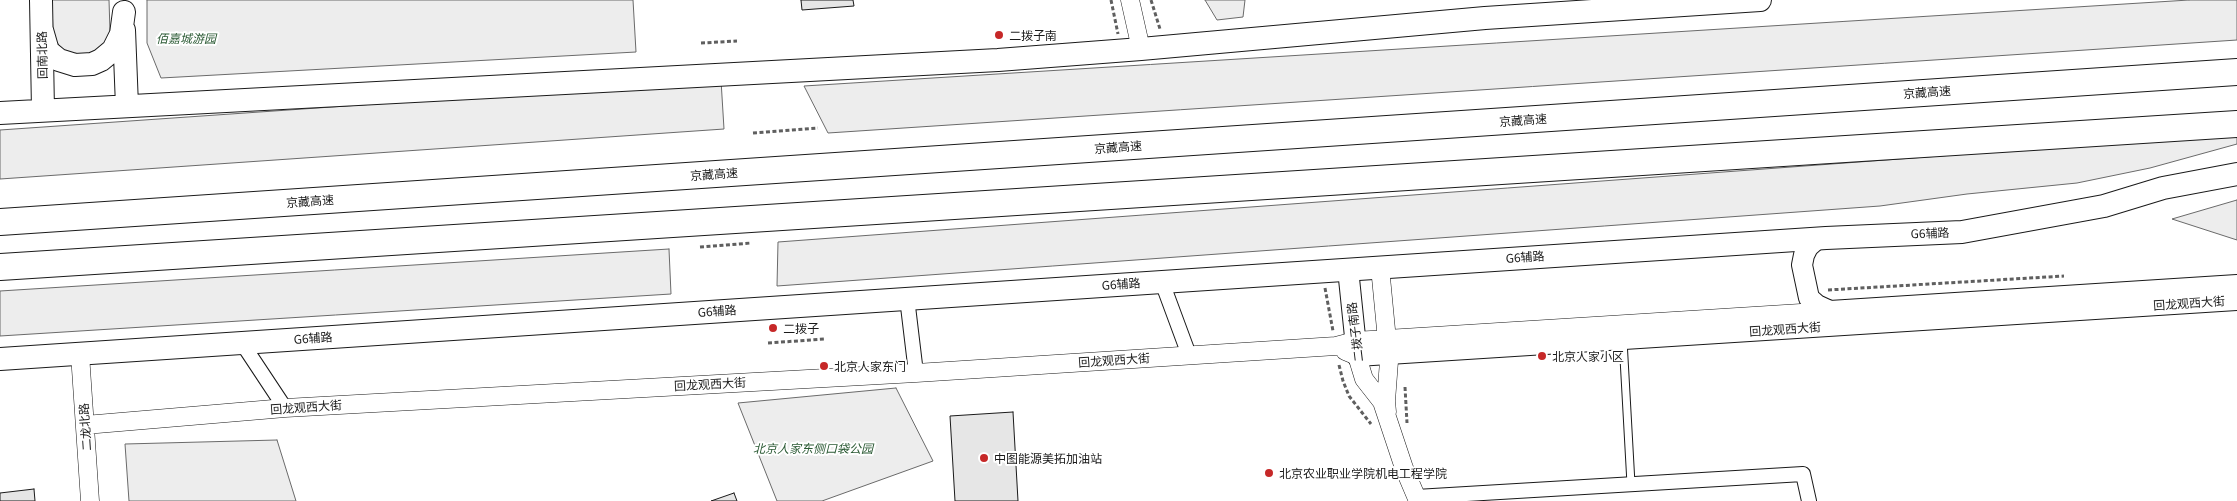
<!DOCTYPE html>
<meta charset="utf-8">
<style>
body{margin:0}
canvas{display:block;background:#fff}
</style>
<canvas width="2237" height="501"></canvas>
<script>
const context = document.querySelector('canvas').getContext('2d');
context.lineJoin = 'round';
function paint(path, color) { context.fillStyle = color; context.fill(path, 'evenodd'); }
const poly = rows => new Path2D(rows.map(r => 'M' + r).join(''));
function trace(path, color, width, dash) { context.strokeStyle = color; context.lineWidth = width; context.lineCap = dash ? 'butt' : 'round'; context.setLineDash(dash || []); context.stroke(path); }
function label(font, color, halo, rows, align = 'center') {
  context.font = font + ' Georgia,"Noto Sans SC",serif'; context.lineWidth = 4; context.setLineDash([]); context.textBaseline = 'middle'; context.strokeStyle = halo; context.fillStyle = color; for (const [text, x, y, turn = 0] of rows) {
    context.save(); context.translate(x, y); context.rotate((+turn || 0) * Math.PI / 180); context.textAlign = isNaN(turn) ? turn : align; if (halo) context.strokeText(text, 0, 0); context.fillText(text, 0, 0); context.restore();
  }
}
const built = poly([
 [52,0,109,0,110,32,103,46,89,56,73,56,62,50,53,36,52,0],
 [147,0,633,0,636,52,161,78,147,43,147,0],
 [1205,0,1245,0,1243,17,1217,20,1205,0],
 [2189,0,2237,0,2237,40,828,133,804,86,2189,0],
 [721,80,724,129,0,179,0,130,721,80],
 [2237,134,2237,144,2150,168,2077,183,1967,194,1880,206,777,286,778,242,2237,134],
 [2237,200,2237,240,2172,219,2237,200],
 [669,249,671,294,0,336,0,291,669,249],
 [896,388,933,461,822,501,777,501,738,403,896,388],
 [277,440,296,501,129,501,125,444,277,440]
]);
const building = poly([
 [801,0,853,0,854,6,802,10,801,0],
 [1013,412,1018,501,955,501,950,416,1013,412],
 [34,489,35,501,0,501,0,493,34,489],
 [734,493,737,501,711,501,734,493]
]);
const path = poly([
 [1111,0,1118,34],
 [1151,0,1160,29],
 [701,43,737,41],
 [753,133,818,128],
 [700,247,751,243],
 [1325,288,1333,331],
 [1828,290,2064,276],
 [768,343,825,339],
 [1339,365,1343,381,1349,396,1371,424],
 [1405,387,1407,423]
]);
const service = poly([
 [1623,340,1631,484]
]);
const minor = poly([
 [1162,282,1189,355],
 [907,298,916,373],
 [242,343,285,408],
 [1416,497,1803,474,1809,501]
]);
const tertiary = poly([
 [1130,0,1141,49],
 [1380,267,1389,361,1386,401,1387,412],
 [1345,351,1357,356,1364,379,1382,402,1404,468,1418,501],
 [80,354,90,501],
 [85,425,285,408,916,373,1336,346,1355,341,1833,311]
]);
const secondary = poly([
 [1826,238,1817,239,1808,247,1804,255,1802,265,1809,298,1817,305,1830,311,2237,285],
 [1348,269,1357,356,2237,300]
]);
const primary = poly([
 [41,0,43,110],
 [42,30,48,51,59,60,75,65,92,64,101,60,113,50,121,34,124,12],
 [124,30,127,106],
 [0,113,998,60,1141,49,1485,18,1760,0],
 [0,359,1826,238,1962,232,2104,206,2163,188,2237,174]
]);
const motorway = poly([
 [0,222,2237,72],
 [0,267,2237,124]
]);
const markers = [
 [999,35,5,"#c62828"],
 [773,328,5,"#c62828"],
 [1542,356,5,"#c62828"],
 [824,366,5,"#c62828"],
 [984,458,5,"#c62828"],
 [1269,473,5,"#c62828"]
];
const poiNames = [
 ["二拨子南",1009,35],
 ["二拨子",783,328],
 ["北京人家小区",1552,356],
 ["北京人家东门",834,366],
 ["中图能源美拓加油站",994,458],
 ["北京农业职业学院机电工程学院",1279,473]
];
const parkNames = [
 ["佰嘉城游园",186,38],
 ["北京人家东侧口袋公园",813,448]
];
const streetNames = [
 ["回南北路",42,55,-91],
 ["京藏高速",1927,92,-4],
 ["京藏高速",1523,120,-4],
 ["京藏高速",1118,147,-4],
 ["京藏高速",714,174,-4],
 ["京藏高速",310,201,-4],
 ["G6辅路",1930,233,-2],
 ["G6辅路",1525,257,-4],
 ["G6辅路",1121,284,-4],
 ["回龙观西大街",2189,303,-4],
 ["G6辅路",717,311,-4],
 ["回龙观西大街",1785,329,-4],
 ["二拨子南路",1355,332,-97],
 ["G6辅路",313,338,-4],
 ["回龙观西大街",1114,360,-4],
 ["回龙观西大街",710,384,-3],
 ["回龙观西大街",306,407,-4],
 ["二龙北路",85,427,-94]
];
paint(built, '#ededed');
trace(built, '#6a6a6a', 1);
paint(building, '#e6e6e6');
trace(building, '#1a1a1a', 1);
trace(service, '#1a1a1a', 9);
trace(minor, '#1a1a1a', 16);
trace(tertiary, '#1a1a1a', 19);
trace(secondary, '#1a1a1a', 22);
trace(primary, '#1a1a1a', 24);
trace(motorway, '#1a1a1a', 28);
trace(path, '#5f5f5f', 3, [4, 2.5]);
trace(service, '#fff', 7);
trace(minor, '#fff', 14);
trace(tertiary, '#fff', 18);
trace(secondary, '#fff', 20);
trace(primary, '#fff', 22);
trace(motorway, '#fff', 26);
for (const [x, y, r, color] of markers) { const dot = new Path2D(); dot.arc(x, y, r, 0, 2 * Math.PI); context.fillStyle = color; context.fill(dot); trace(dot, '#fff', 2); }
label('12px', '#1a1a1a', '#fff', poiNames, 'left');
label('italic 12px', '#2b5a34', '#fff', parkNames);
label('12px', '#1a1a1a', '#fff', streetNames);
</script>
